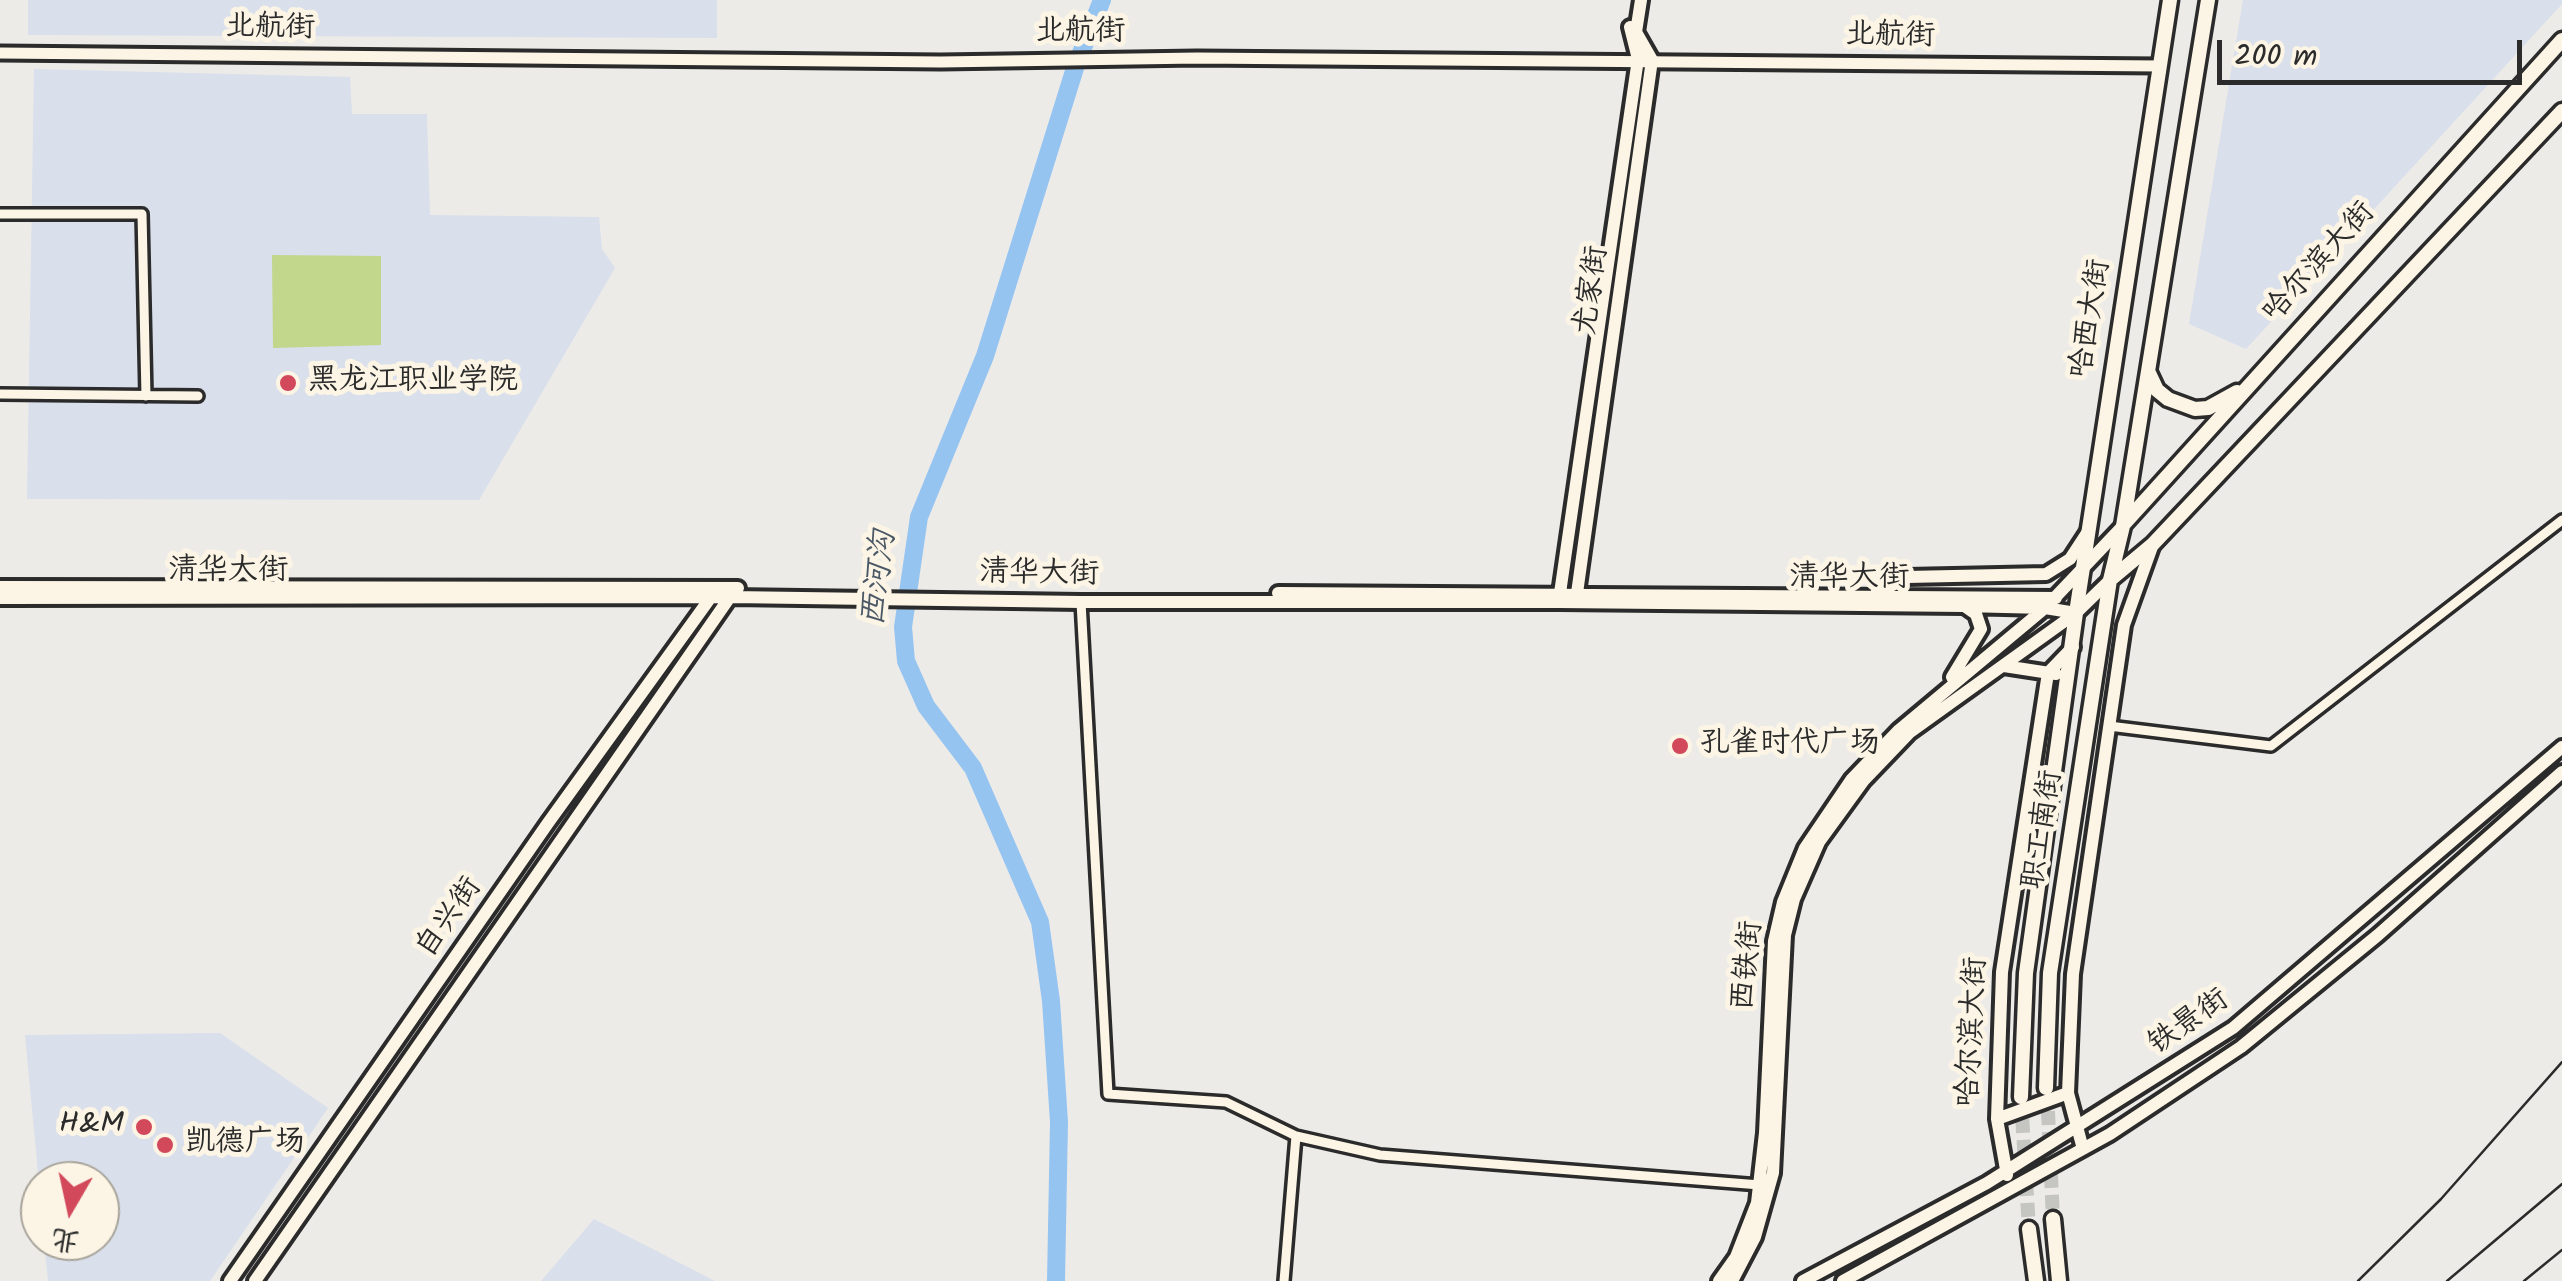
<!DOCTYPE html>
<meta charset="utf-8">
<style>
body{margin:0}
#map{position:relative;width:2562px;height:1281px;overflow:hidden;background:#ecebe8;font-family:Kalam,"LXGW WenKai TC",sans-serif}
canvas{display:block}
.north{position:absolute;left:20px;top:1161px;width:100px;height:100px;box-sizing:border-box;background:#fcf5e5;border:2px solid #a8a49b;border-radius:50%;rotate:189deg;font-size:28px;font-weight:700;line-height:40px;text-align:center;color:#2b2b2b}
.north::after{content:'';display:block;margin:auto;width:35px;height:45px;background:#d1495b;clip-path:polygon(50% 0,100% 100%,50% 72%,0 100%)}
.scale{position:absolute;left:2217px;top:40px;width:305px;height:45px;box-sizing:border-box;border:5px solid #2b2b2b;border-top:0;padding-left:12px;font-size:30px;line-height:35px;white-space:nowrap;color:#2b2b2b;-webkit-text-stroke:8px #fcf5e5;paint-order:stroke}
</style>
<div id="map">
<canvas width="2562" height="1281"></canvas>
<div class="north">北</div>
<div class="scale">200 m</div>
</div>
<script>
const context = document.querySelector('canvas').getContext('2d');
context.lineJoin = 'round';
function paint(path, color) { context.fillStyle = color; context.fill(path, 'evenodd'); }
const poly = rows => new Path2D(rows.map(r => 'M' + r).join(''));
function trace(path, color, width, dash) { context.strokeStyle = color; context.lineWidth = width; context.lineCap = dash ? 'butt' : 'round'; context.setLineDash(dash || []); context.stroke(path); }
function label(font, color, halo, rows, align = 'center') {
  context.font = font + ' Kalam,"LXGW WenKai TC",sans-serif'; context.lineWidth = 10; context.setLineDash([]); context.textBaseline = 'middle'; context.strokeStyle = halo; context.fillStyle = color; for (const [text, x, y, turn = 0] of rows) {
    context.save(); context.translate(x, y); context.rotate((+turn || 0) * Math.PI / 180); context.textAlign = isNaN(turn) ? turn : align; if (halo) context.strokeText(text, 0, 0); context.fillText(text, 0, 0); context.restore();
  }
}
const built = poly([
 [28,0,717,0,717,38,28,35],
 [2243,0,2562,0,2562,4,2246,349,2189,324],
 [34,69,350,77,352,114,427,114,430,215,599,217,602,249,615,268,479,500,27,499],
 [220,1033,328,1108,210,1281,48,1281,44,1241,100,1241,100,1181,40,1181,40,1194,25,1035],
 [594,1219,715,1281,541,1281]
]);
const green = poly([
 [272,255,381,256,381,345,273,348]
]);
const river = poly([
 [1056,1281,1059,1122,1051,1001,1040,922,973,768,926,706,906,661,903,627,919,517,985,356,1075,68,1102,0]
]);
const primaryTunnel = poly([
 [2047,1090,2053,1219],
 [2021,1098,2029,1229]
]);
const minor = poly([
 [0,214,142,214,146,396],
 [0,394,198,396],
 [1081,602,1108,1094,1226,1102,1296,1136,1284,1281],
 [2109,726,2271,746,2562,520],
 [1296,1136,1380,1155,1760,1185]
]);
const tertiary = poly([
 [0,53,941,62,1197,58,2160,66]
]);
const secondary = poly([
 [0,587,738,588],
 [1278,593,2056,598],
 [1560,593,1638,59,1630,27],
 [1577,593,1652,60,1636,32,1641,0],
 [1876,594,1907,577,2046,574,2070,559,2087,533],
 [0,598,732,597,1081,602,1559,602,1964,606,2045,608,2076,613],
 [2004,666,2056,674],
 [1952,677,1981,629,1976,614,1966,607],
 [1997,1119,2068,1093],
 [2083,1149,2068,1093,2073,974,2124,625,2153,544],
 [2007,1175,1997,1119,2002,972,2048,673,2073,647],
 [230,1281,548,823,711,597,712,590],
 [255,1281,732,594],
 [1719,1281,1736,1257,1757,1203,1765,1133,1774,941,1783,902,1805,848,1851,780,1899,730,2045,608,2122,527],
 [1732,1281,1755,1237,1773,1173,1785,935,1794,899,1819,842,1864,780,1909,733,2076,613,2110,580],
 [1803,1281,1987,1183,2233,1028,2562,747],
 [1843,1281,2110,1134,2241,1047,2378,935,2562,772]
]);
const primary = poly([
 [2149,373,2157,390,2168,399,2195,409,2208,408,2237,392],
 [2123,525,2562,40],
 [2110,580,2153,544,2562,111],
 [2046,1088,2050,973,2110,580,2123,526,2208,0],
 [2021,1097,2026,973,2076,613,2170,0],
 [2053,1219,2059,1281],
 [2029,1229,2036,1281]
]);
const rail = poly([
 [2358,1281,2441,1199,2562,1062],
 [2447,1281,2562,1184],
 [2524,1281,2562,1250]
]);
const markers = [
 [288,383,10,"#d1495b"],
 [1680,746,10,"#d1495b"],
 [144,1127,10,"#d1495b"],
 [165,1145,10,"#d1495b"]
];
const streetNames = [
 ["北航街",270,30,1],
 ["北航街",1080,34],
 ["北航街",1890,38,1],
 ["哈尔滨大街",2321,264,-48],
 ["尤家街",1594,291,-82],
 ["哈西大街",2093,319,-81],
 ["清华大街",228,573],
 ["清华大街",1039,576,1],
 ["清华大街",1849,580],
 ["职工南街",2045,830,-81],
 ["自兴街",451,919,-55],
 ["西铁街",1750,966,-84],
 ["铁景街",2190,1024,-35],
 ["哈尔滨大街",1975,1032,-87]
];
const poiNames = [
 ["黑龙江职业学院",308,383],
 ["孔雀时代广场",1700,746],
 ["H&M",124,1127,"right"],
 ["凯德广场",185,1145]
];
const waterNames = [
 ["西河沟",882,579,-83]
];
paint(built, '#d9dfeb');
paint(green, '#c2d68c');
trace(river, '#96c4f1', 18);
trace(primaryTunnel, '#c5c5c2', 14, [14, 7]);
trace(minor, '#2b2b2b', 16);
trace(tertiary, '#2b2b2b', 19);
trace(secondary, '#2b2b2b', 20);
trace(primary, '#2b2b2b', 21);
trace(minor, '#fcf5e5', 9);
trace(tertiary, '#fcf5e5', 11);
trace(secondary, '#fcf5e5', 12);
trace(primary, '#fcf5e5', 14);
trace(rail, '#2b2b2b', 2.5);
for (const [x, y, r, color] of markers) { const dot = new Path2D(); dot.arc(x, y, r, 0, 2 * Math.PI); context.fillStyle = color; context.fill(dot); trace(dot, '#fcf5e5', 4); }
label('30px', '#2b2b2b', '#fcf5e5', streetNames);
label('30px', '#2b2b2b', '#fcf5e5', poiNames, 'left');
label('italic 32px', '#4b5966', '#fcf5e5', waterNames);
</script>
